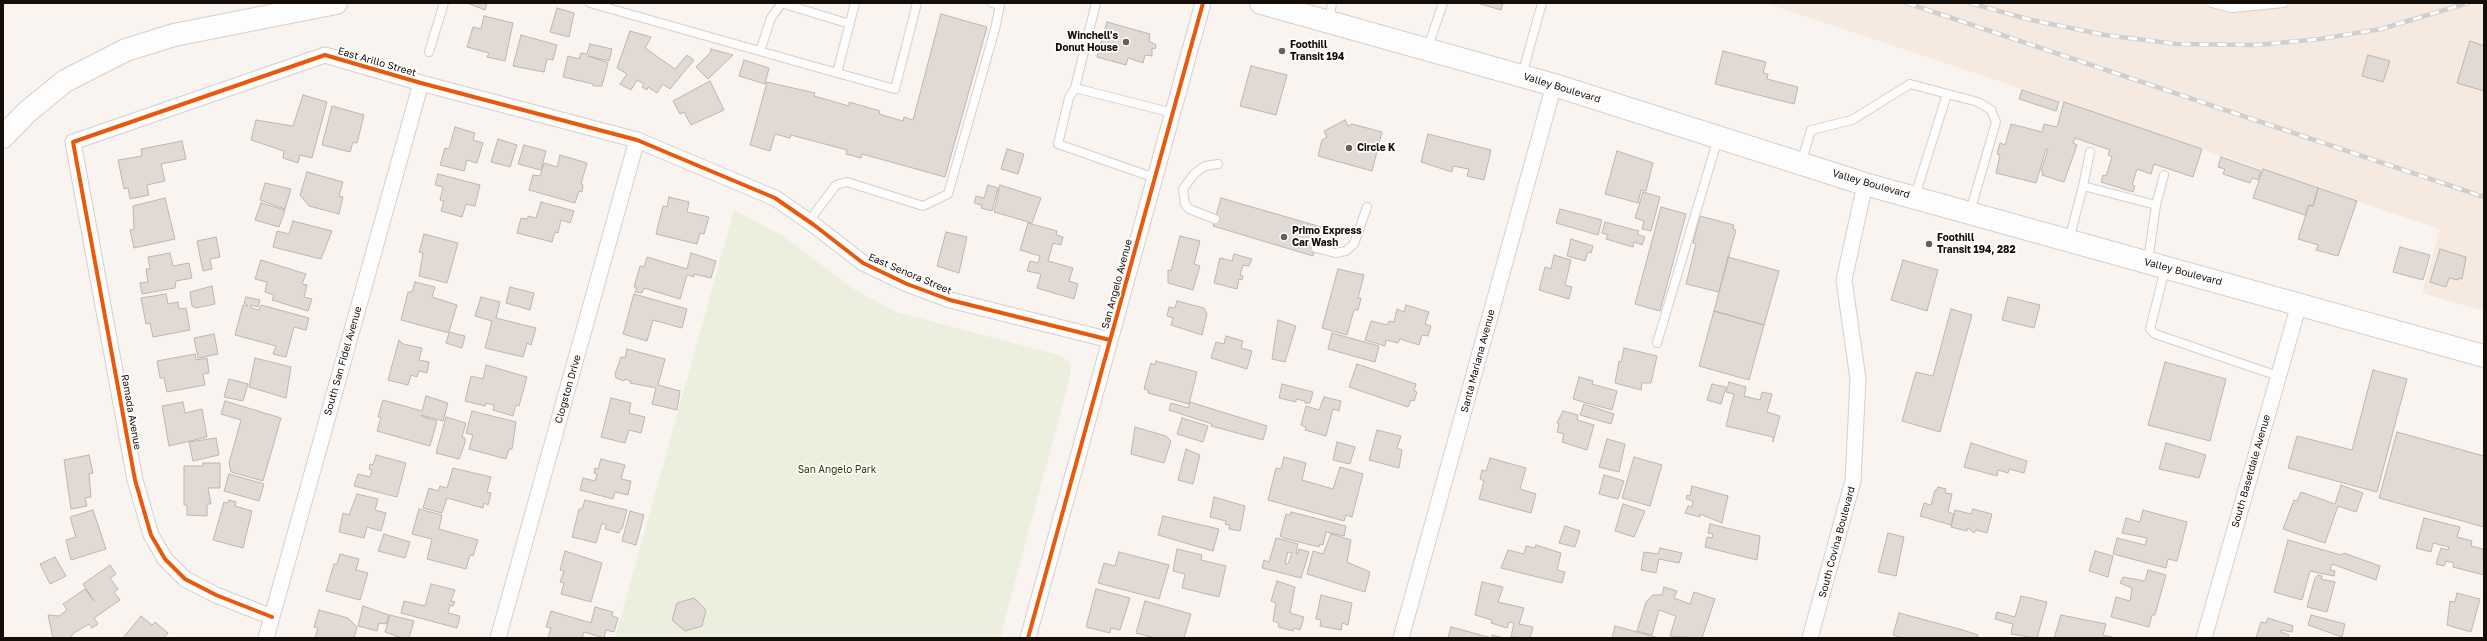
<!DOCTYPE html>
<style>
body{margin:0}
#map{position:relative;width:2487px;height:641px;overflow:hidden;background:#f9f4f0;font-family:"Golos Text",sans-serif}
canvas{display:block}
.frame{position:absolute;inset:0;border:4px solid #150d08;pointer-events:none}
</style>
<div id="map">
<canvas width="2487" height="641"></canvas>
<div class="frame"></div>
</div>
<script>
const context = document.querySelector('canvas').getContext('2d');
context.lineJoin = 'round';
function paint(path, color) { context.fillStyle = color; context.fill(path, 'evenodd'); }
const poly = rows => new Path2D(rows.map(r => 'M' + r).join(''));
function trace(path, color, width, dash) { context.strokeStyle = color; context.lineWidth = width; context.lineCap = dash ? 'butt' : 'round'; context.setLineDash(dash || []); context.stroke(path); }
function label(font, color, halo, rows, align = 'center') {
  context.font = font + ' "Golos Text",sans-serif'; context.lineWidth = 3.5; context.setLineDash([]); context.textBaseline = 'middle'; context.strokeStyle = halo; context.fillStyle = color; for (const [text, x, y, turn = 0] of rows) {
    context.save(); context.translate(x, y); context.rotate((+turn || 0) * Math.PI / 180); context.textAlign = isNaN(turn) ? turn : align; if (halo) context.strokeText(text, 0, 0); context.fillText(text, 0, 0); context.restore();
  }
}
const built = poly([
 [1766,3,2484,3,2484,311,2422,293,2440,229]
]);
const green = poly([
 [734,210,781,235,852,288,896,312,1062,356,1070,363,1070,377,1000,638,615,638]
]);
const building = poly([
 [467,3,487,3,485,10,467,3],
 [1477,3,1503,3,1501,10,1477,3],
 [557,8,574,13,569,37,550,32,557,8],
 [941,14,987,27,945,177,862,154,861,158,846,154,847,150,791,135,790,138,775,134,770,151,750,145,767,82,815,93,814,96,849,106,849,102,880,111,879,114,903,121,904,117,913,120,941,14],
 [484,16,513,23,505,61,487,57,489,53,467,47,473,27,481,29,484,16],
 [1107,22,1150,34,1149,41,1156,45,1155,49,1152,48,1152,56,1145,55,1143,63,1128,58,1126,65,1097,57,1107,22],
 [630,31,651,37,645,48,675,69,687,55,694,60,670,89,663,84,657,93,648,87,647,90,642,87,644,84,637,80,631,90,620,84,627,74,617,68,630,31],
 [521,35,557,45,553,60,547,59,544,72,513,66,521,35],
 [2470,41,2484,46,2484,91,2457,83,2470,41],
 [590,44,612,49,609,61,588,56,608,63,602,86,593,86,593,84,563,77,568,56,579,59,581,53,587,54,590,44],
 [711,49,733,55,708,79,696,67,710,53,711,49],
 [1723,51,1766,62,1763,73,1768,74,1767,79,1798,87,1794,104,1715,84,1723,51],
 [2368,55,2390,61,2383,82,2362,76,2368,55],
 [744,60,769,68,765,84,739,76,744,60],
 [1251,66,1287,75,1276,115,1240,106,1251,66],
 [710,81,724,110,691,125,684,112,680,114,673,101,710,81],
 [2022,90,2059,102,2056,111,2019,99,2022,90],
 [303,95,327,102,312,158,300,155,298,163,283,158,284,151,251,140,256,120,293,126,303,95],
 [2064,102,2202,149,2193,177,2154,164,2151,174,2137,169,2132,185,2135,186,2133,192,2101,182,2103,175,2106,176,2112,157,2108,155,2110,150,2075,138,2073,143,2077,145,2064,182,2042,175,2043,172,2041,171,2048,150,2046,149,2036,183,1996,173,2000,155,1997,154,2000,143,2005,145,2011,124,2042,132,2044,124,2057,127,2064,102],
 [332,106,364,115,357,143,353,142,350,152,322,145,332,106],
 [1345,120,1348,126,1352,124,1382,132,1372,171,1318,156,1322,140,1327,137,1324,131,1345,120],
 [455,127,475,133,473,140,483,143,477,163,467,160,464,171,440,165,445,148,449,149,455,127],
 [1428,134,1491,150,1484,180,1467,176,1469,169,1453,166,1452,172,1421,162,1428,134],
 [498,139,517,145,510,167,491,162,498,139],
 [182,141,186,159,161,164,165,181,147,185,149,195,130,199,128,188,124,189,118,160,142,156,141,149,182,141],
 [524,145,546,151,541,170,518,164,524,145],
 [1007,149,1024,154,1018,174,1001,169,1007,149],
 [1617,151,1653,163,1646,191,1641,190,1638,203,1605,194,1617,151],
 [560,155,587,163,581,184,583,185,582,192,579,191,575,203,529,190,533,175,540,176,544,163,557,167,560,155],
 [2221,157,2261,171,2258,180,2252,178,2250,183,2223,174,2225,169,2218,167,2221,157],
 [2263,169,2318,188,2313,206,2309,205,2305,215,2253,198,2263,169],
 [307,172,343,182,339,196,343,197,339,214,309,206,300,195,307,172],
 [438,174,480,185,475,206,466,204,462,217,441,211,444,201,440,200,443,187,435,185,438,174],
 [265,183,291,189,285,209,260,200,265,183],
 [988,185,998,188,992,211,981,208,982,205,974,203,976,196,984,198,988,185],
 [1000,185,1041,198,1032,223,994,212,1000,185],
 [2318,188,2357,201,2338,256,2316,250,2318,245,2298,239,2309,205,2313,206,2318,188],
 [1643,192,1660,197,1651,231,1642,229,1644,221,1635,218,1643,192],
 [669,197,689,202,687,212,709,217,704,234,700,233,697,244,656,234,663,206,667,207,669,197],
 [165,198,175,239,134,248,130,230,134,229,133,206,165,198],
 [1221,198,1321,227,1313,256,1213,226,1221,198],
 [541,202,574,211,570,223,561,220,558,233,555,232,552,242,517,233,521,218,528,219,528,216,536,218,541,202],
 [261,203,285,210,279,227,255,220,261,203],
 [1661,207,1686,214,1660,311,1635,304,1661,207],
 [1560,209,1602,220,1598,235,1556,223,1560,209],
 [1700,216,1734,225,1733,229,1736,230,1719,292,1686,284,1696,244,1693,243,1700,216],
 [293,221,332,231,321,259,273,247,277,231,289,234,293,221],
 [1605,222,1639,231,1637,234,1645,237,1642,245,1634,242,1633,247,1606,239,1608,235,1602,233,1605,222],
 [1028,223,1057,231,1056,235,1063,237,1061,245,1053,243,1048,261,1073,268,1069,281,1078,284,1074,299,1037,288,1041,274,1027,271,1030,261,1038,263,1040,256,1020,250,1028,223],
 [946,232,967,237,959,273,937,266,946,232],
 [424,234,458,243,447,283,419,276,423,253,419,252,424,234],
 [1180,236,1200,241,1194,264,1200,266,1193,290,1168,283,1168,270,1171,271,1180,236],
 [216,237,220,257,210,259,212,269,203,271,197,241,216,237],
 [1571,239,1593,246,1591,253,1588,252,1585,261,1567,256,1571,239],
 [2400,247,2430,255,2423,280,2393,272,2400,247],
 [2440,249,2466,257,2462,279,2459,278,2458,280,2449,278,2446,287,2430,282,2440,249],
 [170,253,173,266,189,263,192,278,176,281,175,288,142,294,140,283,148,282,146,269,150,269,148,257,170,253],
 [691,253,716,261,711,278,694,274,694,277,687,275,680,299,644,288,642,293,635,292,637,287,634,287,640,266,644,267,647,257,687,269,691,253],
 [1234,254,1252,259,1249,266,1243,265,1240,275,1243,276,1242,280,1239,279,1237,289,1214,283,1220,258,1232,261,1234,254],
 [1554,255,1571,260,1565,285,1572,287,1569,299,1539,290,1545,267,1551,269,1554,255],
 [1728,257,1779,271,1764,325,1714,311,1728,257],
 [261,260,306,274,302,284,307,285,304,297,312,299,308,311,272,300,274,295,265,292,267,282,255,279,261,260],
 [1903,260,1938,270,1927,311,1891,300,1903,260],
 [1338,269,1364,275,1358,298,1361,298,1358,310,1354,310,1347,335,1322,328,1338,269],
 [415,282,435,287,432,297,457,305,449,332,465,336,462,348,446,343,449,333,401,320,408,292,412,292,415,282],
 [212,286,215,304,196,308,192,306,190,292,212,286],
 [510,287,534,293,530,310,506,303,510,287],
 [166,294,168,304,178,302,179,309,186,308,190,330,153,337,150,323,146,324,141,298,166,294],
 [634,294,687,309,682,328,653,320,647,341,623,334,634,294],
 [246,297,260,300,258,307,251,305,251,308,259,310,261,305,309,318,306,330,294,327,286,357,273,354,276,346,235,335,243,305,248,306,244,303,246,297],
 [481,297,500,302,496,318,536,328,531,345,527,343,523,357,485,348,492,321,475,316,481,297],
 [2008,297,2040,305,2034,328,2002,320,2008,297],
 [1177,301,1204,308,1207,314,1202,335,1171,325,1173,318,1167,316,1169,307,1175,308,1177,301],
 [1406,305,1429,312,1425,324,1431,326,1428,336,1422,335,1419,345,1400,339,1398,343,1386,340,1385,346,1365,340,1371,321,1387,325,1389,321,1394,322,1397,309,1404,312,1406,305],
 [1951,309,1972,315,1940,432,1902,421,1916,372,1933,376,1951,309],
 [1714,311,1764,325,1749,380,1699,366,1714,311],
 [1278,320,1296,326,1285,362,1272,359,1278,320],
 [1332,333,1379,346,1375,362,1328,349,1332,333],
 [214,334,218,354,198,358,194,338,214,334],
 [1226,336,1243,341,1241,348,1252,351,1247,369,1211,358,1216,342,1224,344,1226,336],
 [399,340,403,344,422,348,419,360,429,362,427,373,419,371,417,377,411,375,408,385,388,380,399,340],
 [1624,348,1657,356,1651,383,1642,383,1641,390,1615,383,1619,361,1621,362,1624,348],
 [627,349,665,359,658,385,680,391,677,410,652,404,656,388,630,383,631,381,625,379,624,381,616,378,615,374,621,357,625,358,627,349],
 [195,354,196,360,207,358,209,373,203,374,205,385,167,392,164,378,160,378,157,361,195,354],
 [255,358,291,367,286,398,249,387,255,358],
 [1156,361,1197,372,1189,404,1148,393,1148,390,1144,389,1151,363,1155,365,1156,361],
 [2165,362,2226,379,2210,441,2148,425,2165,362],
 [1357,364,1416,384,1414,391,1417,392,1414,401,1411,400,1408,407,1349,387,1357,364],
 [486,365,527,377,519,406,516,405,513,416,493,410,494,405,486,403,485,406,465,401,471,376,483,379,486,365],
 [2373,370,2407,379,2377,492,2288,468,2297,436,2352,450,2373,370],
 [1579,377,1593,381,1592,384,1617,391,1612,410,1573,399,1579,377],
 [229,379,248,384,243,401,224,397,229,379],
 [1729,382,1746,387,1744,396,1760,400,1762,392,1772,394,1767,412,1780,416,1773,442,1773,437,1726,426,1734,394,1726,392,1729,382],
 [1282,384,1313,392,1310,403,1305,403,1305,401,1296,399,1296,402,1279,398,1282,384],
 [1712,384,1726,387,1721,404,1707,400,1712,384],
 [426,396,448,403,443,421,421,415,421,416,437,421,430,446,377,431,381,417,378,417,383,400,422,411,426,396],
 [1324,397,1341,401,1339,411,1333,409,1326,436,1305,430,1306,427,1301,425,1306,406,1319,410,1324,397],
 [611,398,631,403,629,413,645,417,641,433,629,430,625,443,601,437,611,398],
 [225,401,281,418,263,481,231,472,229,463,241,420,221,414,225,401],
 [183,402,185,413,202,409,207,437,169,446,162,406,183,402],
 [1190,402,1267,426,1263,440,1211,426,1212,424,1169,410,1171,403,1188,408,1190,402],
 [1584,404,1614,414,1611,424,1580,415,1584,404],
 [472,411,516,422,512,449,509,449,506,459,469,449,473,435,466,433,472,411],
 [1563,411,1578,415,1577,420,1594,425,1587,450,1562,442,1564,434,1557,432,1559,424,1557,423,1563,411],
 [446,417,466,423,462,437,465,438,465,443,459,459,436,453,446,417],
 [1182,418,1208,426,1203,442,1177,434,1182,418],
 [1135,427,1166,436,1171,441,1164,463,1131,454,1135,427],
 [1377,430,1401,436,1397,448,1402,450,1399,468,1369,460,1377,430],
 [2397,432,2484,456,2484,527,2379,498,2397,432],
 [216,438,219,455,193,461,189,442,216,438],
 [1607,439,1625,444,1619,472,1599,467,1607,439],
 [1337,442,1355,447,1350,464,1333,460,1337,442],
 [1971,443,2027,461,2024,473,2009,469,2008,473,1998,470,1997,476,1964,467,1971,443],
 [2166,443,2206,455,2199,478,2159,469,2166,443],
 [1186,449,1200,455,1193,484,1178,480,1186,449],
 [89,455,93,473,89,474,91,497,85,498,87,506,71,509,64,460,89,455],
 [376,455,406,463,397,497,354,486,358,474,370,477,372,470,369,469,370,464,373,465,376,455],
 [1284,457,1306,463,1302,480,1333,489,1340,467,1363,474,1352,517,1346,515,1344,521,1268,500,1276,468,1281,469,1284,457],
 [1634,457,1662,465,1650,506,1622,498,1634,457],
 [1490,458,1526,468,1520,489,1536,494,1531,513,1479,499,1484,481,1480,479,1482,470,1486,471,1490,458],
 [601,459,625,465,621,479,631,481,628,495,615,492,613,499,580,490,583,478,595,481,597,474,594,473,595,468,598,469,601,459],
 [203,463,220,463,220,488,208,488,211,504,207,504,207,516,187,515,187,505,184,505,184,466,203,466,203,463],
 [453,468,491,477,487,492,491,493,488,505,484,503,483,508,447,498,442,513,423,508,429,488,438,491,440,486,447,488,453,468],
 [229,474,264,484,259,501,224,491,229,474],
 [1604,475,1624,481,1618,499,1599,494,1604,475],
 [2341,485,2363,493,2356,512,2338,506,2325,543,2283,529,2294,500,2297,501,2301,492,2335,504,2341,485],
 [1692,486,1728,496,1722,523,1700,514,1700,517,1685,513,1688,506,1692,507,1693,501,1686,499,1687,495,1690,496,1692,486],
 [1938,487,1946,489,1945,493,1952,494,1948,512,1954,514,1951,525,1920,516,1924,503,1931,505,1935,490,1937,490,1938,487],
 [357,494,378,499,375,510,386,513,381,531,367,527,364,538,339,532,343,513,349,515,357,494],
 [1214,497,1245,506,1240,531,1229,529,1230,525,1225,524,1226,521,1210,517,1214,497],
 [229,500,236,502,235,506,252,511,243,548,213,540,224,502,228,503,229,500],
 [585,500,627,510,622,529,620,529,619,533,605,529,606,525,602,523,596,543,572,537,579,509,582,509,585,500],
 [1623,504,1645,511,1634,537,1615,531,1623,504],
 [419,509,442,515,439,529,478,540,473,556,470,555,466,569,427,559,432,539,412,534,419,509],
 [1973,509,1992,514,1987,533,1976,530,1974,533,1968,528,1967,531,1951,527,1955,510,1971,514,1973,509],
 [93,510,106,549,71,560,66,540,76,537,70,517,93,510],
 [2143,510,2187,522,2177,561,2168,559,2166,568,2113,554,2117,538,2145,545,2147,538,2122,533,2126,518,2140,522,2143,510],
 [630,511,644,515,636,545,622,541,630,511],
 [1291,512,1346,526,1344,536,1326,532,1323,545,1320,544,1319,547,1283,538,1280,536,1286,514,1290,515,1291,512],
 [1163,516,1219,529,1213,551,1158,535,1163,516],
 [2424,518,2460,527,2457,537,2472,541,2471,546,2483,549,2484,575,2453,567,2454,563,2446,561,2444,566,2436,564,2441,548,2448,550,2449,547,2433,543,2431,552,2416,548,2424,518],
 [1710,524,1760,536,1757,560,1705,547,1707,537,1712,538,1713,534,1708,533,1710,524],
 [1565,526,1580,531,1575,547,1559,543,1565,526],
 [1888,533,1904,537,1896,576,1878,572,1888,533],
 [384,534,410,542,405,558,378,551,384,534],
 [1331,534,1351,540,1347,562,1370,572,1365,592,1307,574,1313,551,1323,554,1331,534],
 [1276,538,1298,544,1296,554,1298,554,1299,549,1309,552,1301,578,1262,568,1264,560,1269,562,1276,538],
 [1288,552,1292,553,1288,564,1285,563,1288,552],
 [2288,540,2341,555,2344,553,2380,566,2376,580,2332,564,2330,570,2335,571,2334,576,2310,571,2302,600,2274,592,2288,540],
 [1536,545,1561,553,1557,570,1565,572,1562,583,1501,568,1508,550,1524,554,1526,546,1535,548,1536,545],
 [1660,548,1682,553,1679,563,1659,559,1656,573,1641,570,1644,552,1658,554,1660,548],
 [1177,549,1202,555,1201,560,1226,566,1219,597,1182,588,1185,574,1173,571,1177,549],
 [565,551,602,563,591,602,561,594,564,583,560,582,564,571,560,570,565,551],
 [2095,551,2113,556,2108,577,2089,571,2095,551],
 [1119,552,1169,565,1159,599,1098,583,1104,563,1115,566,1119,552],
 [340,554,359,559,356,570,368,573,360,600,326,591,334,564,337,564,340,554],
 [55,557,66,576,50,584,40,564,55,557],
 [110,565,116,574,110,578,118,589,114,592,120,600,94,618,98,624,92,628,89,624,74,633,70,638,53,638,48,615,59,616,67,610,63,604,85,589,94,601,83,584,110,565],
 [2148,570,2166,575,2155,615,2152,615,2149,627,2111,617,2116,597,2130,601,2132,588,2120,583,2123,577,2145,581,2148,570],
 [2318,575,2322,576,2321,579,2335,582,2327,612,2307,607,2315,578,2318,575],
 [1277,581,1295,587,1290,613,1304,617,1300,630,1294,628,1293,631,1278,627,1279,623,1273,621,1276,603,1271,601,1277,581],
 [1482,582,1503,587,1498,602,1524,608,1519,624,1533,627,1530,638,1511,637,1514,623,1509,622,1507,628,1491,623,1492,620,1475,615,1482,582],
 [431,584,455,590,451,601,455,602,453,606,450,605,448,613,460,616,457,628,401,613,404,601,425,606,431,584],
 [1664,587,1677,591,1674,598,1690,604,1694,592,1715,599,1702,638,1670,636,1676,616,1659,610,1652,635,1637,631,1646,602,1653,595,1662,595,1664,587],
 [1096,589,1130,598,1120,630,1111,628,1110,633,1086,627,1096,589],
 [2457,593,2480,599,2471,632,2447,625,2450,601,2455,602,2457,593],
 [1321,595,1352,603,1348,625,1342,623,1341,630,1320,626,1321,620,1316,619,1321,595],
 [2021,596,2047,602,2037,638,2011,634,2013,624,1995,619,1997,612,2015,617,2021,596],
 [694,598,706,610,702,626,685,631,672,620,677,603,694,598],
 [1145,601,1191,614,1184,638,1155,638,1136,633,1145,601],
 [363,606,389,615,386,624,379,623,377,631,358,626,363,606],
 [595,607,613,612,612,616,618,618,614,632,606,630,604,638,584,632,582,638,548,638,551,628,546,627,551,611,591,623,595,607],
 [319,610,348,618,357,627,354,638,315,638,318,628,314,627,319,610],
 [1899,613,1963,630,1978,635,1977,638,1903,638,1893,635,1899,613],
 [390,615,414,621,409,638,402,638,385,632,390,615],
 [2061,615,2106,624,2103,635,2116,638,2054,638,2061,615],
 [2311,615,2345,624,2342,637,2308,625,2311,615],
 [141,616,152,625,155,622,168,633,164,638,123,638,141,616],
 [2268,618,2293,626,2292,632,2281,630,2281,632,2289,635,2288,638,2256,638,2261,622,2266,623,2268,618],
 [1615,626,1659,638,1612,638,1615,626],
 [1451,627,1492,638,1492,635,1504,638,1448,638,1451,627]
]);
const service = poly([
 [590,3,837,73],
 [781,3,850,24],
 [855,3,837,73,895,89,917,3],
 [2212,3,2232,8,2284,3],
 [1329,21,1332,3],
 [1427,50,1443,3],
 [760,51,771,18,781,4],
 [429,52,444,3],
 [1522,75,1542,3],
 [1075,88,1096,3],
 [1801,163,1811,130,1852,120,1910,84,1978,102,1991,110,1996,122,1970,212],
 [1155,178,1058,144,1069,98,1075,88,1173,113],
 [2083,186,2090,152],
 [1915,196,1947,94],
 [2156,205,2164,175],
 [1215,219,1189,209,1185,204,1183,189,1194,174,1205,166,1218,164],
 [809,221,836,185,847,182,923,206,948,194,995,29,1000,5,992,3],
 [2069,240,2083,186,2156,205,2148,261],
 [1316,248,1335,253,1346,251,1354,244,1367,207],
 [2165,269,2150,329,2155,334,2278,376],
 [1657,343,1718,138]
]);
const minor = poly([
 [272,617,216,595,185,579,165,559,151,535,135,480,73,142,325,55,421,83,637,140,775,198,814,225,863,263,907,284,950,300,1110,340],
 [266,638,421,83],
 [498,638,637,140],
 [1028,638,1203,3],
 [1401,638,1554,85],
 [1810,638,1853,481,1858,379,1844,280,1865,184],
 [2204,638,2299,304]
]);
const primary = poly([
 [1261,3,1554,85,1865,184,2484,356]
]);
const motorway = poly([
 [3,137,27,112,65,81,126,50,174,35,336,3]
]);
const rail = poly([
 [1907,3,2484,197],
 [1970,3,2031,20,2105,35,2177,44,2256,45,2320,39,2381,29,2468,3]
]);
const cycleway = poly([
 [272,617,216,595,185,579,165,559,151,535,135,480,73,142,325,55,421,83,637,140,775,198,814,225,863,263,907,284,950,300,1110,340],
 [1028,638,1203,3]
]);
const markers = [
 [1126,42,4,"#655e59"],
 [1282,51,4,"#655e59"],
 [1349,148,4,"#655e59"],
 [1284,237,4,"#655e59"],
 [1929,244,4,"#655e59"]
];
const poiNames = [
 ["Winchell's",1118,36,"right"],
 ["Donut House",1118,48,"right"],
 ["Foothill",1290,45],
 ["Transit 194",1290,57],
 ["Circle K",1357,148],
 ["Primo Express",1292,231],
 ["Car Wash",1292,243],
 ["Foothill",1937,238],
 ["Transit 194, 282",1937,250]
];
const streetNames = [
 ["East Arillo Street",377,62,16],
 ["Valley Boulevard",1562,88,17],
 ["Valley Boulevard",1871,184,16],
 ["Valley Boulevard",2183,272,15],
 ["East Senora Street",910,274,23],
 ["San Angelo Avenue",1117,284,-75],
 ["South San Fidel Avenue",343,361,-74],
 ["Santa Mariana Avenue",1478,361,-75],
 ["Clogston Drive",568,389,-74],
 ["Ramada Avenue",131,412,80],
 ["South Basetdale Avenue",2251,471,-74],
 ["South Covina Boulevard",1837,542,-75]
];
const parkNames = [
 ["San Angelo Park",837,470]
];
paint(built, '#f5e9e0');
paint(green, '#ecefdd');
paint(building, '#e0d9d4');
trace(building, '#bcb5b0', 1);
trace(service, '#d6cfca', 10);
trace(minor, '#d6cfca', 17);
trace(primary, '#d6cfca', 24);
trace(motorway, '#d6cfca', 24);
trace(service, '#fefdfd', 8);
trace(minor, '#fefdfd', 15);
trace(primary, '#fefdfd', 22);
trace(motorway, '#fefdfd', 22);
trace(rail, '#d1cfce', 4.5);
trace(rail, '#fff', 3, [9]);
trace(cycleway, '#e8590c', 4);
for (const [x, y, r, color] of markers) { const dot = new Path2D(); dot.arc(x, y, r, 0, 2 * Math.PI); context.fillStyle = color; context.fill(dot); trace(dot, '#fff', 1.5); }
label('bold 10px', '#150d08', '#fff', poiNames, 'left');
label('10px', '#150d08', '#fff', streetNames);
label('10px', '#303d00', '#fff', parkNames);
</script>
